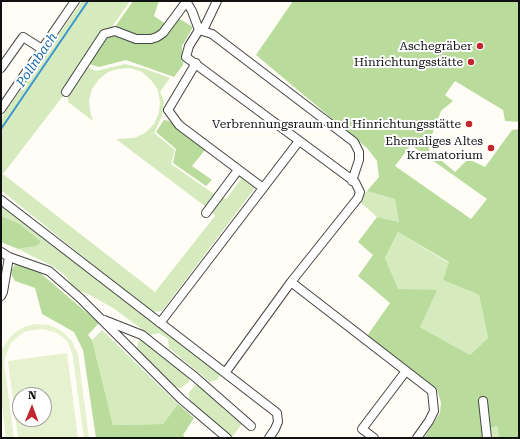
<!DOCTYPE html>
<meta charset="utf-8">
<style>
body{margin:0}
#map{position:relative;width:520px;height:439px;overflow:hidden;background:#fffdf5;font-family:"Roboto Serif",serif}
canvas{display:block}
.frame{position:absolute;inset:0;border:2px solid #111;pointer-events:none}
.north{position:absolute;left:12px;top:387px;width:40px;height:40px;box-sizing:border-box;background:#fff;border:1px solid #a0a0a0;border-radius:50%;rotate:1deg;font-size:11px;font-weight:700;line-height:16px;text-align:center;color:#111}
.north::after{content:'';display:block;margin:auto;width:14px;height:18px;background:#c4262e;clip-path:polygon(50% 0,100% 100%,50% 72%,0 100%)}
</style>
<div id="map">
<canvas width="520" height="439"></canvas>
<div class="frame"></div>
<div class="north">N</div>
</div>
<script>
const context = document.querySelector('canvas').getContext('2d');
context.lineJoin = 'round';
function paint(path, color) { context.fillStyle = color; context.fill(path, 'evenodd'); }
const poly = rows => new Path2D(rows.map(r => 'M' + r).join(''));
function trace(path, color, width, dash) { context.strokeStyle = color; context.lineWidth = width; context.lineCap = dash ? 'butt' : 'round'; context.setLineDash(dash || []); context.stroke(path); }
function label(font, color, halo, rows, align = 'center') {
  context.font = font + ' "Roboto Serif",serif'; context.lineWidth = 4; context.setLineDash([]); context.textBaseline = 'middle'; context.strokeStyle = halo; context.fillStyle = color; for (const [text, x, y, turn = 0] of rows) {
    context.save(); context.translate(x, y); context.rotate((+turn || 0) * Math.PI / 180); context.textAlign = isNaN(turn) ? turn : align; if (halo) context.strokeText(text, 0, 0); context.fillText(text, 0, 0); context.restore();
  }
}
const green = poly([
 [82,1,130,1,85,66,96,71,125,64,146,69,170,78,160,92,164,101,162,116,154,133,175,150,171,164,214,194,233,171,255,188,162,311,151,312,1,190,1,118],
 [130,68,142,72,151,80,158,90,160,102,159,113,154,124,145,133,134,138,116,139,206,207,232,174,241,179,226,199,221,196,212,212,215,216,155,292,3,174,63,96,63,91,68,93,68,102,93,121,90,111,89,100,92,89,99,79,108,72,118,69],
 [367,191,395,199,399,222,377,217,359,201],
 [1,206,220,375,217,380,210,382,169,348,168,339,159,333,150,335,113,308,90,295,74,289,66,276,54,267,18,249,36,246,18,223,1,216],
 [398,232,449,263,443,280,479,295,488,338,470,355,420,327,398,290,385,258],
 [102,330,178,404,163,424,113,425,92,340],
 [139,340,144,340,189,376,189,382,181,388,174,387,137,348],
 [197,384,200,384,224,405,222,408,242,424,232,437,206,416,189,399,189,392],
 [497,426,499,438,489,438,487,429]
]);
const forest = poly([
 [133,1,159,1,154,16,167,25,178,18,193,27,182,46,183,65,174,77,126,60,99,67,89,64],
 [293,1,519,1,519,122,505,121,503,110,455,81,445,95,453,101,441,111,430,140,429,150,455,172,468,159,485,167,512,130,519,129,519,438,499,438,497,426,488,429,489,438,424,438,440,413,441,403,437,389,367,336,390,303,358,276,373,255,358,242,377,217,399,222,395,199,367,191,379,177,377,161,367,148,256,55],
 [411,145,487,199,471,219,395,166],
 [398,232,449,262,443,280,479,295,488,338,470,355,420,327,437,290,398,289,385,258],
 [164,120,169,121,205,150,192,166,212,180,206,186,173,163,176,149,156,132],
 [1,216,18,223,41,242,36,246,18,249,1,242],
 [17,262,39,272,99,323,88,335,92,340,113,425,163,424,178,404,194,418,183,435,185,438,96,438,83,350,74,332,42,314,35,288,15,281,10,272]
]);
const pitch = poly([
 [34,324,50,325,62,331,72,341,75,348,78,354,89,438,84,438,72,352,67,341,60,335,54,332,42,329,27,331,20,335,11,343,6,355,4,362,14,438,6,438,1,399,1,351,7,341,14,333,24,327],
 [67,353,78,438,18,438,8,361],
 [20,395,44,395,44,419,20,419]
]);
const stream = poly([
 [1,129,88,1]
]);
const minor = poly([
 [186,1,192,11,199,30,189,46,186,57,355,182,360,192,358,198,291,282,225,373],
 [199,30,212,34,354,142,359,152,359,160,352,181],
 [199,30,205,26,217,1],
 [196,63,168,110,179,125,263,188],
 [1,68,23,37,42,49],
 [66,92,104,34,115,31,136,39,151,39,157,37,163,33,186,2],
 [1,109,75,1],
 [1,200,277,413,278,422,275,429,269,438],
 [206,213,238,170],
 [1,252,9,257,49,271,80,298,181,399,227,438],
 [291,282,432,391,434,411,429,421,417,438],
 [1,296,3,292,9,257],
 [104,320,142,335,195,377,251,426],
 [160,323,299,141],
 [483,401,487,438],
 [374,438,362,429,406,371]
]);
const markers = [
 [480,46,4,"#c4262e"],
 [471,62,4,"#c4262e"],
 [469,124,4,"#c4262e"],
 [491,148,4,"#c4262e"]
];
const poiNames = [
 ["Aschegräber",472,46],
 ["Hinrichtungsstätte",463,62],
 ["Verbrennungsraum und Hinrichtungsstätte",461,124],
 ["Ehemaliges Altes",483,141],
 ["Krematorium",483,155]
];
const waterNames = [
 ["Pollnbach",37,60,-56]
];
paint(green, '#d5ebbd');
paint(forest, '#b9dc9c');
paint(pitch, '#e6f2cf');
trace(stream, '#3f96cf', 2);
trace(minor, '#444', 10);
trace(minor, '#fff', 8);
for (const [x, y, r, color] of markers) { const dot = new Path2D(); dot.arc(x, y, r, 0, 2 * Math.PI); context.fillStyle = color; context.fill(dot); trace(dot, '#fff', 1.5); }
label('12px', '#111', '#fff', poiNames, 'right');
label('italic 13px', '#1768a6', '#fff', waterNames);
</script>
